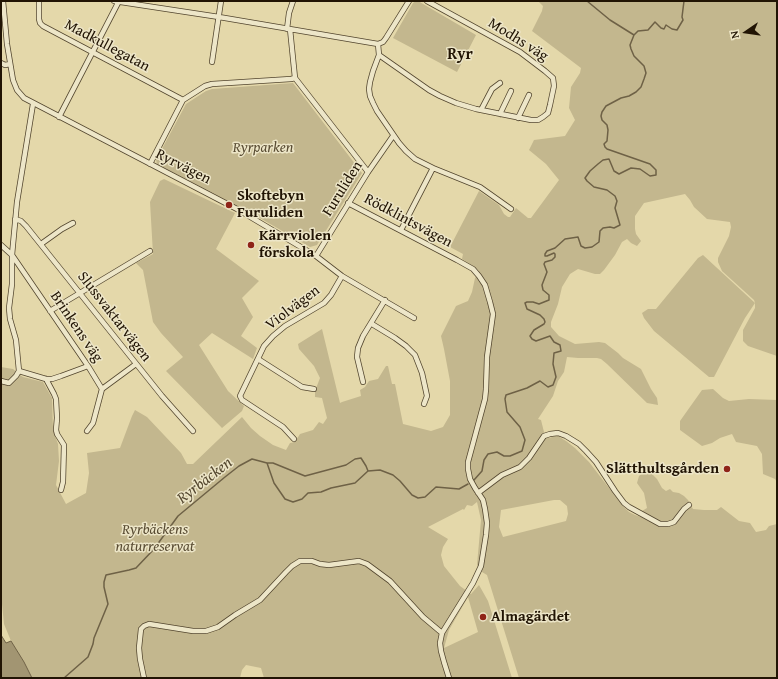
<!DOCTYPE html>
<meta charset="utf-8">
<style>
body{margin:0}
#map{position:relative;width:778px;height:679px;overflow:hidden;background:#e4d8aa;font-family:"Gentium Book Plus",serif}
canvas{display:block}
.frame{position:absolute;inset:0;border:2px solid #211404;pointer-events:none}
.north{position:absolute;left:726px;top:12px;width:40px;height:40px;-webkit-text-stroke:3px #ede6c8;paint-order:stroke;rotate:257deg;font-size:11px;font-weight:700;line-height:16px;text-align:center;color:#211404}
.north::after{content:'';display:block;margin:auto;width:14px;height:18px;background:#211404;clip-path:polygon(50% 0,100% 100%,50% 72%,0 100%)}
</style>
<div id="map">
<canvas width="778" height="679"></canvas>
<div class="frame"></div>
<div class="north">N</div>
</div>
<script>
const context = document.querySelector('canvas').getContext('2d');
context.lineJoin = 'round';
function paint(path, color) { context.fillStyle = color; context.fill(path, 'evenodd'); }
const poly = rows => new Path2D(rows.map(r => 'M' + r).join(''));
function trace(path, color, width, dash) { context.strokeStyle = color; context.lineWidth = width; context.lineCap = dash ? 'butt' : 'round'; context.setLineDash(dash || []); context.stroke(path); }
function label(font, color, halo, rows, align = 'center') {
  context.font = font + ' "Gentium Book Plus",serif'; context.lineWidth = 3; context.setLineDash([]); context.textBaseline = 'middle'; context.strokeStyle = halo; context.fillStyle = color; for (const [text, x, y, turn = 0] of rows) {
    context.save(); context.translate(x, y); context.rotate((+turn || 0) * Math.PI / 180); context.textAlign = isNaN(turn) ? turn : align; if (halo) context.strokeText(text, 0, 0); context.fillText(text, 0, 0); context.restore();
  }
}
const green = poly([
 [416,1,418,1,476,35,457,72,393,38,413,3],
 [538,1,777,1,777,356,748,346,743,341,743,330,755,308,755,303,745,318,714,377,709,377,654,331,644,318,642,313,648,309,656,309,698,258,703,255,755,303,754,300,722,271,718,262,718,258,729,236,731,227,730,222,707,219,694,207,690,200,685,194,644,203,635,216,635,229,636,234,641,241,637,246,631,243,627,239,622,242,615,255,604,270,600,274,595,274,578,269,570,274,562,287,558,304,551,322,551,327,559,336,575,344,599,342,605,343,618,353,623,358,641,369,651,389,657,398,658,405,647,403,607,364,601,359,597,358,578,358,567,357,564,372,558,381,553,396,538,419,541,420,544,432,547,438,558,436,566,441,575,448,589,462,623,506,629,512,635,515,641,517,642,511,647,508,644,493,637,483,639,476,644,472,651,473,657,479,662,488,666,491,670,489,673,492,679,493,684,496,688,500,693,509,704,510,717,510,721,507,739,521,750,523,756,532,766,530,769,526,777,524,777,678,519,678,487,575,482,572,477,565,481,520,477,502,472,506,467,505,464,510,463,509,428,527,448,539,443,547,441,555,444,566,460,586,471,594,479,585,488,601,512,678,264,678,261,668,246,665,242,670,240,678,32,678,24,662,11,641,4,624,1,594,1,367,13,369,23,377,43,382,52,398,53,430,58,444,59,461,56,485,66,504,86,493,89,473,87,453,120,448,132,416,135,410,147,417,181,453,187,464,193,464,242,417,251,428,260,436,273,445,286,450,290,443,295,442,300,434,313,430,319,422,323,424,327,418,322,398,315,397,315,391,320,378,314,366,299,349,298,344,322,329,340,403,342,402,361,396,360,390,365,387,369,381,378,379,386,366,388,366,392,384,395,384,403,424,431,431,443,427,450,415,450,381,444,349,441,336,456,306,468,301,472,292,475,278,479,271,475,267,462,259,463,254,450,247,479,191,499,205,504,214,508,217,510,217,516,208,528,218,531,218,559,180,546,164,529,150,534,140,565,136,575,120,569,108,571,87,580,73,581,68,532,31,542,11,543,6],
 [554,500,560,500,567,506,568,514,566,521,503,537,499,527,501,510],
 [468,597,478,632,444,648,449,630],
 [293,83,362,173,317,245,310,247,246,210,157,164,156,160,186,104,206,91,212,89],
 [164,179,235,213,216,249,259,281,242,298,253,317,241,336,257,348,253,359,212,333,199,345,228,391,244,406,242,411,222,428,166,371,183,357,161,333,153,322,143,270,136,263,153,254,150,202,160,181],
 [713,389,723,398,729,401,749,399,777,400,777,482,775,479,763,474,762,454,757,446,736,442,732,434,720,438,712,443,702,446,680,430,680,421,702,390]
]);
const water = poly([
 [1,635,6,643,11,641,24,662,32,678,1,678,1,635]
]);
const stream = poly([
 [587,1,610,20,634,35],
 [267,463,273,463,305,476,346,465,355,459,361,458,366,466,368,471],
 [474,480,482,471,484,460,488,454,497,452,504,456,510,456,522,451,525,440,520,427,507,412,505,399,506,395,527,388,540,381,548,387,553,385,556,377,553,364,554,353,561,351,560,345,554,342,550,336,536,341,532,339,530,336,534,330,544,324,545,322,544,319,540,315,527,309,525,303,527,302,533,302,539,304,549,300,549,295,543,290,542,285,547,272,544,264,545,262,552,260,555,257,555,254,554,253,547,256,545,256,545,254,547,251,555,248,565,239,578,237,581,246,585,248,592,247,599,242,600,231,603,228,610,227,614,228,620,225,615,208,617,201,615,196,607,190,594,187,587,181,585,178,590,171,598,164,603,160,609,159,614,171,619,174,631,168,640,169,650,176,656,175,656,170,650,164,607,149,605,147,604,144,607,141,608,130,607,125,602,120,601,116,602,112,606,106,621,98,629,96,636,92,641,87,644,79,646,73,644,66,634,56,631,49,630,45,634,35,638,31,648,30,655,22,661,28,664,29,666,25,672,29,677,30,683,20,682,17,684,1],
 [64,678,88,657,93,644,94,638,108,604,104,587,104,582,106,575,129,570,136,568,154,549,178,516,225,477,239,466,252,459,267,463,274,483,285,499,293,502,302,499,308,493,321,492,331,488,355,483,368,471,380,470,393,475,400,481,412,495,418,498,425,497,436,487,459,489,468,484]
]);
const minor = poly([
 [3,1,7,44,13,80,17,90,24,98,237,209,316,256,342,276,414,318],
 [39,1,39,19,40,23,43,26,183,100],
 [114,1,219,17,378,44],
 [287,29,289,13,293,1],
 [290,29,295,78,368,172],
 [378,44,379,55,373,71,370,82,369,89,370,96,373,103,377,111,399,143,406,151,415,159,433,168,480,187,511,209],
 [378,44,383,42,386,38,409,1],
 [379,55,429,90,440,96,456,103,476,109,531,120,538,120,543,117,548,113,550,105,554,86,553,78,545,71,520,52,427,1],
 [212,62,221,1],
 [1,63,5,65,10,64],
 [481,110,492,89,500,83],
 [500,114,511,91],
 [59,117,119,1],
 [518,118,529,95],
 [150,164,183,100,205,86,212,84,291,79,295,78],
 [348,203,457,260,473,269,479,276,485,285,490,302,493,314,487,357,486,389,485,399,468,462,468,469,470,479,475,488,483,500,485,509,487,523,486,535,481,566,473,583,442,633,440,643,441,651,444,662,449,678],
 [15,219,21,221,26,226,162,396,193,431],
 [401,230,433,168],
 [41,244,62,229,73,223],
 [1,245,12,255,88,366,102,389,93,423,87,431],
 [316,256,368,172,393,136],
 [50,311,150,251],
 [372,324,395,338,406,346,415,355,422,373,427,396,424,404],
 [258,359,302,387,314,389],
 [19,371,16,340,10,319,9,308,12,284,12,255,17,202,33,104],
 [19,371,46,379,52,379,61,376,88,366],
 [46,379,54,394,56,399,57,418,56,430,57,434,64,445,63,482,61,490],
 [1,381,9,383,16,376,19,371],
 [363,382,357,357,358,348,363,336,385,300],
 [102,389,136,364],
 [294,439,283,427,242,400,240,396,264,346,273,336,285,326,324,303,331,295,342,276],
 [478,493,502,475,520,467,529,458,544,436,550,434,558,433,566,436,579,444,586,451,596,462,615,491,624,503,629,507,660,524,668,524,674,522,684,509,689,505],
 [144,678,140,659,139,648,141,629,144,626,149,624,193,631,206,631,218,627,235,615,260,600,286,572,292,566,300,561,312,561,320,564,329,565,359,561,367,564,390,581,423,617,442,633]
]);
const markers = [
 [229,205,4,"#8f2418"],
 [251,245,4,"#8f2418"],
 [727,469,4,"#8f2418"],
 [483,617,4,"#8f2418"]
];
const streetNames = [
 ["Modhs väg",518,40,32],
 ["Madkullegatan",107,46,28],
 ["Ryrvägen",183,167,27],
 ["Furuliden",343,189,-58],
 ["Rödklintsvägen",408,221,28],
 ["Violvägen",293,308,-37],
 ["Slussvaktarvägen",114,317,52],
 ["Brinkens väg",76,327,56]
];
const parkNames = [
 ["Ryrparken",263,148],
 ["Ryrbäckens",155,530],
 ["naturreservat",155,547]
];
const poiNames = [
 ["Skoftebyn",237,196],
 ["Furuliden",237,213],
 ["Kärrviolen",259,236],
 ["förskola",259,253],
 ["Slätthultsgården",719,469,"right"],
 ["Almagärdet",491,617]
];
const neighbourhoodNames = [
 ["Ryr",460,55]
];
const waterNames = [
 ["Ryrbäcken",205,481,-38]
];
paint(green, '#c3b78e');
paint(water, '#a29572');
trace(water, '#6e6146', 1);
trace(stream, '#6e6146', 1.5);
trace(minor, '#52452e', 6);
trace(minor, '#ede6c8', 4.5);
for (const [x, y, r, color] of markers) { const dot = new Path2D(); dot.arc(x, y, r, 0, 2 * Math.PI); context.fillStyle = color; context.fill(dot); trace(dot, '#ede6c8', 1.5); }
label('15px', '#211404', '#ede6c8', streetNames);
label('italic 15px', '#5a4d34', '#ede6c8', parkNames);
label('bold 15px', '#211404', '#ede6c8', poiNames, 'left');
label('bold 16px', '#211404', '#ede6c8', neighbourhoodNames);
label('italic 16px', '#554830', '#ede6c8', waterNames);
</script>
